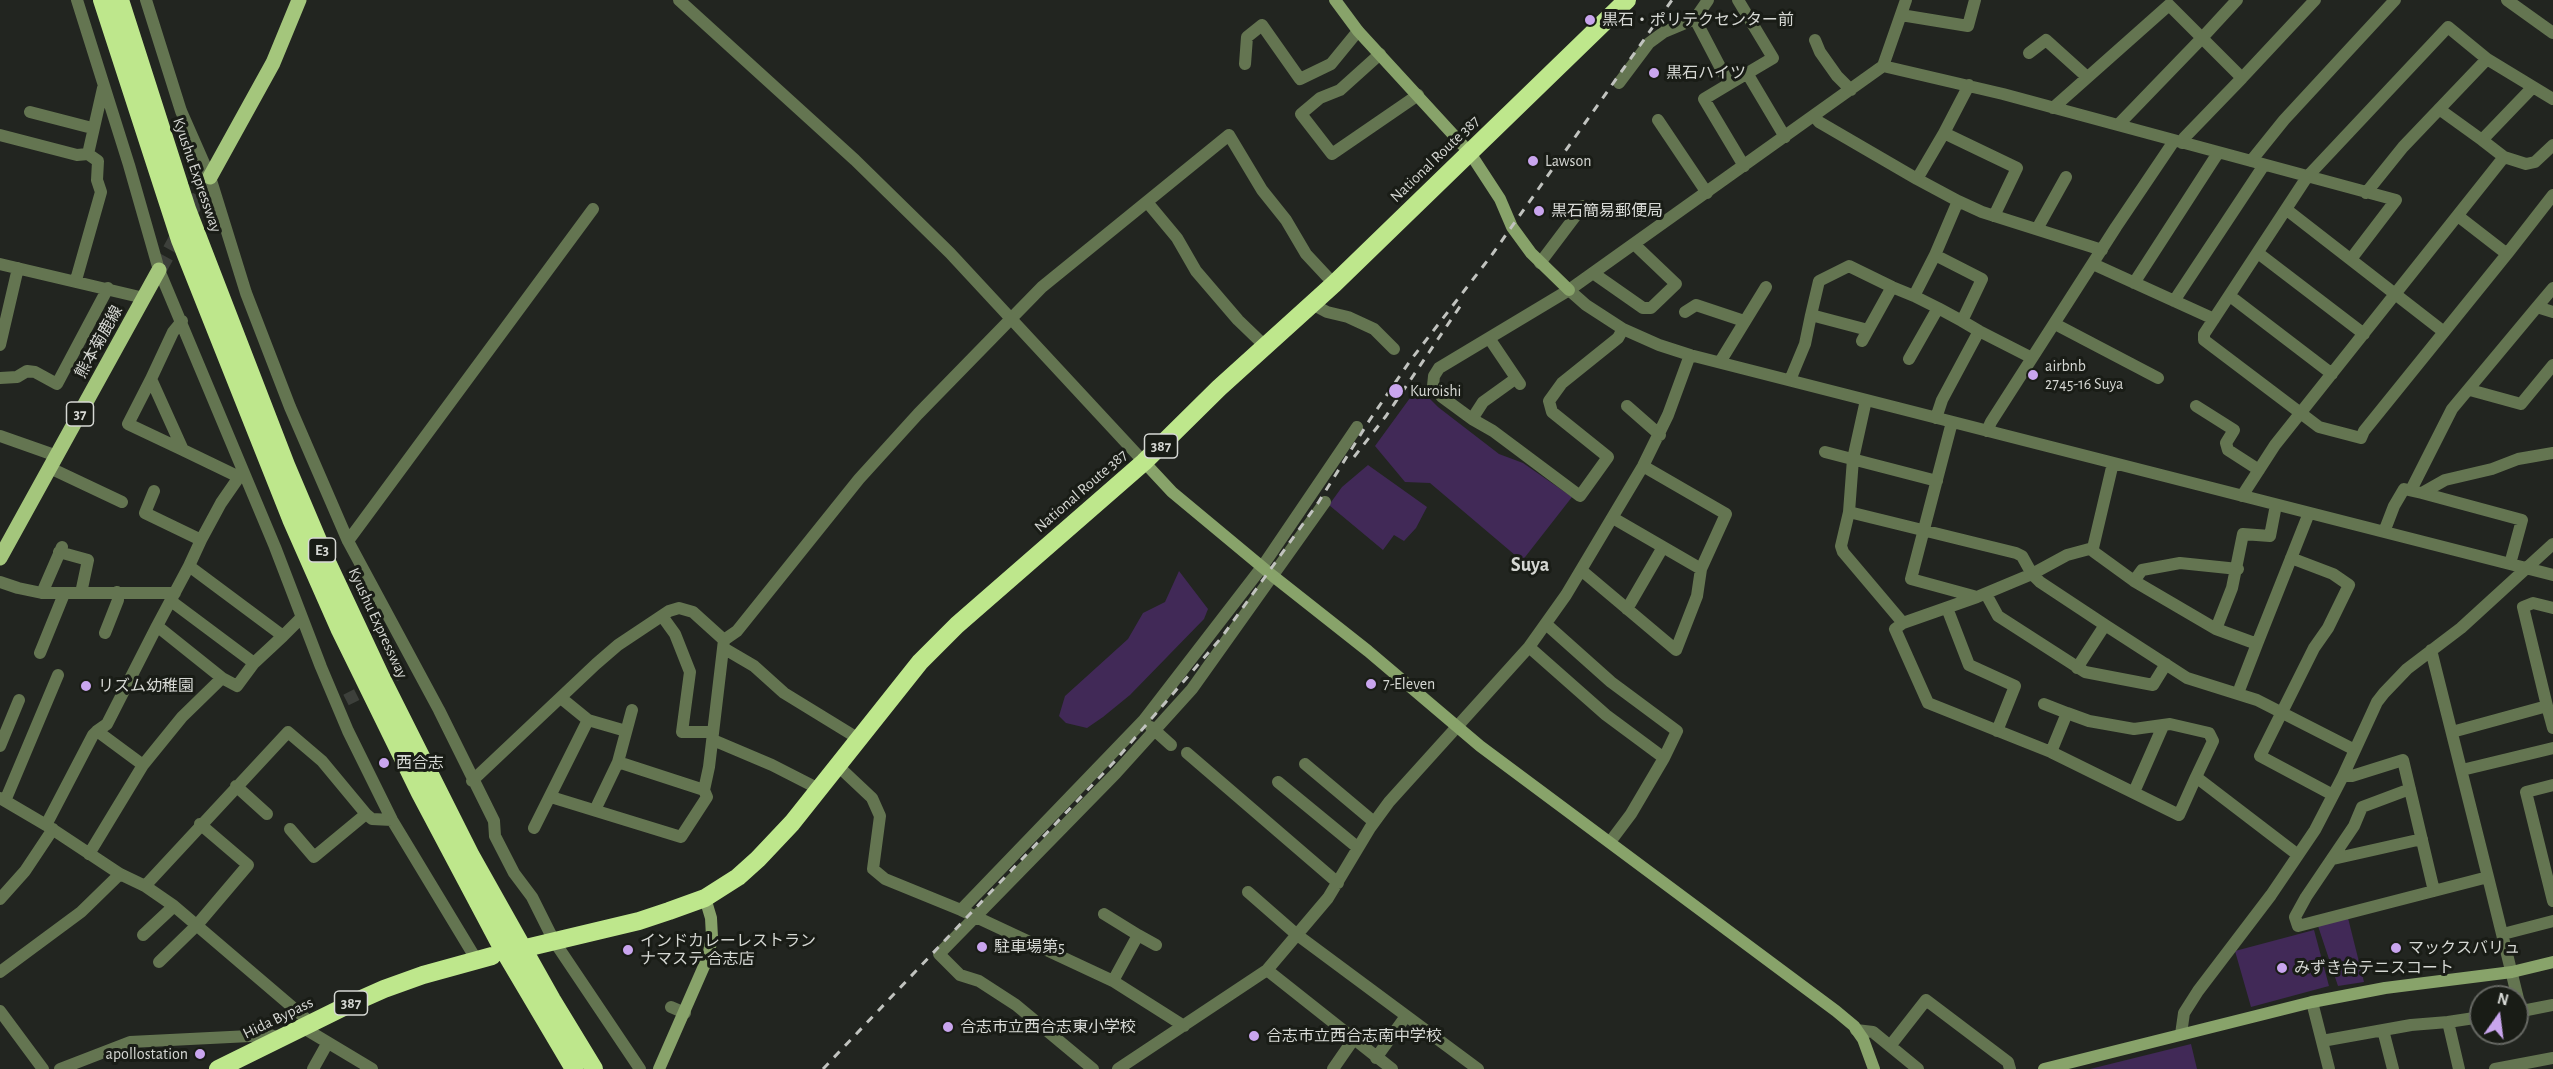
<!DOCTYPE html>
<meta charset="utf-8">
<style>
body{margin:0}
#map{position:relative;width:2553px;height:1069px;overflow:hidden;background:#222520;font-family:"Alegreya Sans",sans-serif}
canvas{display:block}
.north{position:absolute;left:2469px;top:985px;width:60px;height:60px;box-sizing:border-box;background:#191c16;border:2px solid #656762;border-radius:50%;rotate:14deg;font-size:16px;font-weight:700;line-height:24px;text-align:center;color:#d6d8d4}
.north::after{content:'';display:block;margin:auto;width:21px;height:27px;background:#c9a5ee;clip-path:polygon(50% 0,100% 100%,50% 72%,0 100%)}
</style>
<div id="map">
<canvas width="2553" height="1069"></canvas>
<div class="north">N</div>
</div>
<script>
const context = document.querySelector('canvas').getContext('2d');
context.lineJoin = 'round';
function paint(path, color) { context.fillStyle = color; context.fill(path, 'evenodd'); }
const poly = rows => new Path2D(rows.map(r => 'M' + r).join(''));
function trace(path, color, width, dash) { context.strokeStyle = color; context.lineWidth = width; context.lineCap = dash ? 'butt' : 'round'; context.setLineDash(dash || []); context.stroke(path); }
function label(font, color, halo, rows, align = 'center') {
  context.font = font + ' "Alegreya Sans","Noto Sans JP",sans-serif'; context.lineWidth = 6; context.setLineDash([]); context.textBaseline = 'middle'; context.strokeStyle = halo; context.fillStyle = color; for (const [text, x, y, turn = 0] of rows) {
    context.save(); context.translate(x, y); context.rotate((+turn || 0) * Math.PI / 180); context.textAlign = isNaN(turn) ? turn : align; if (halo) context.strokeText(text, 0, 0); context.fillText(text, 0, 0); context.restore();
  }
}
const green = poly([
 [1418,387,1438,407,1499,454,1523,463,1572,497,1522,561,1430,483,1405,482,1375,446],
 [1368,465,1427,507,1416,528,1404,541,1394,535,1383,550,1329,505,1342,487],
 [1179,571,1208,609,1204,619,1130,695,1103,717,1087,728,1066,723,1059,716,1065,696,1128,639,1143,613,1165,602],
 [2348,918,2364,982,2338,986,2318,926],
 [2314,930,2329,986,2251,1007,2235,951],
 [2191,1044,2197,1069,2090,1069]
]);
const streetTunnel = poly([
 [346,700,402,672]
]);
const primaryTunnel = poly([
 [159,270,210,177]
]);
const street = poly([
 [77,0,129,165,159,270,275,547,321,667,348,731,392,820,476,959],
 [146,0,181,111,210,177,246,293,290,407,348,541,439,710,494,821,495,836,514,873,532,897,554,941,640,1069],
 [679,0,855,160,950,253,1144,462],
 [1708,0,1695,19,1729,84,1773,58,1738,0],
 [2507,0,2553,33],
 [1901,15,1968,26,1975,0],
 [1815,40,1820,52,1837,76,1851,90],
 [2029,53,2046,40,2087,77],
 [1380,54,1340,90,1320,98,1301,114,1332,154,1418,95],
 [1245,64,1247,37,1262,25,1300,79,1331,64,1358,31],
 [1883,66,1906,0],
 [1747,73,1785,137],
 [1619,83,1649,43,1664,32,1695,19],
 [1729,84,1704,99,1744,166],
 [1969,85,1944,133,2017,168,1994,216],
 [2053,108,2169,5,2202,38,2237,0],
 [2439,109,2482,140],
 [30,112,92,128],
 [1814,116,1819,122,1917,179],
 [1658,120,1707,193],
 [2118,125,2202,38,2242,78,2315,0],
 [1944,133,1917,179,1958,201],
 [0,135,77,155,88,154,103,88],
 [2182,143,2184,138,2242,78],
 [2504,157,2482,140,2532,88],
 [2251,161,2284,120,2395,0],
 [2366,193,2403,147,2487,59,2553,99],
 [1147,202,1177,238,1196,271,1238,320,1265,346],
 [2287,210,2444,332],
 [2458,216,2507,254,2364,431,2361,438,2319,427,2204,340,2204,334,2307,177,2448,27,2487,59],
 [2037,229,2066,177],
 [2258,253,2364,334],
 [2507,254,2553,195],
 [1935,255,1914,296,1938,308],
 [1540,263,1583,206],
 [0,264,144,298],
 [2093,264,2214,319],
 [1593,273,1643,308,1651,308,1676,284,1634,244],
 [76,280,101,192,97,180,98,161,88,154],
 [2134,283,2218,153],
 [1569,290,1586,305,1623,329,1659,345,1690,355,2553,575],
 [2230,296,2332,374],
 [2174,301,2264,165],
 [1312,304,1327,312,1348,317,1374,329,1394,349],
 [2537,307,2553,288],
 [1685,312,1696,305,1744,321],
 [182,321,173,332,151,379,183,450,239,477,245,477],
 [2055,324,2158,378],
 [1623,329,1618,338,1562,383,1549,401,1552,412,1608,457,1580,496,1493,431,1472,419,1442,397,1433,386,1434,376,1439,368,1569,290,1883,66,2003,94,2396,200,2351,259],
 [1868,330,1811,315,1819,281,1849,266,1892,287],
 [1979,331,1962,321,1982,279,1935,255,1958,201,1982,212,2102,250],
 [1489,338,1520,384],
 [1862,341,1892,287,1914,296],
 [0,345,18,268],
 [1909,359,1938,308,1962,321],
 [1720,362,1766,287],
 [0,378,17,377,27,371,35,372,57,384,108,288],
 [151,379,128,424,183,450],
 [1790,380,1805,344,1811,315],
 [2470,390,2521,404,2553,365],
 [1866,400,1853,459,1849,512,1841,546,1843,552,1903,623],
 [1627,406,1660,435],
 [2196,406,2234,430,2226,443,2228,450,2259,470],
 [1936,418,1942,400,1979,331,2032,358],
 [1472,419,1483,402,1515,379],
 [1952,422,1911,579,1977,597,2032,574,2067,555,2093,548,2113,463],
 [1987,431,1991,422,2116,227,2174,141],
 [0,436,57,456],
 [1825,452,1937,481],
 [50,468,122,502],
 [2411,490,2452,409,2537,307,2553,312],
 [154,491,145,513,201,540,221,503,239,477],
 [2422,493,2445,480,2492,469,2518,459,2553,453],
 [2242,496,2275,445,2504,157,2526,164,2535,162,2553,145],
 [1849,512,2016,553,2022,556,2032,574,2040,582,2105,625],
 [1613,518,1701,569],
 [2384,532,2394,506,2404,489,2422,493,2522,520,2510,564],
 [201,540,189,566,283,636,301,618],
 [348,541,593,209],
 [2093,548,2094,552,2134,581,2142,570,2180,563,2238,569],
 [59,552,88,560,81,593],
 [2291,558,2333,574,2349,585,2328,628,2314,648,2260,756,2333,795],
 [189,566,157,626,222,678,237,686,254,663,283,636],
 [1581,570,1676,650,1697,596,1701,569,1726,514,1643,466],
 [2134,581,2216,629,2257,644,2238,693],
 [0,582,18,588,42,593,175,593],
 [42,593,62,547],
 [1986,594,1998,616,2085,672,2153,685,2166,664],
 [1977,597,1903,623,1895,629,1928,703,2051,752,2179,815,2196,777],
 [171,601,254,663],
 [1947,608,1969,665,2015,686,1997,731],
 [1627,609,1663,547],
 [662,616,675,634,690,672,682,732,712,732],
 [1546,624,1611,682,1677,731,1664,758,1631,814,1610,842],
 [2216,629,2232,588,2243,534,2270,536,2276,505],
 [105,633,118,600,117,592],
 [2257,644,2309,513],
 [1529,647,1606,715,1664,758],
 [725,649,754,666,784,693,859,739],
 [40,653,64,594],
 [2077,668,2105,625,2187,678,2257,700,2355,750],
 [561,698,588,720,626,731],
 [2044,704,2067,713,2051,752],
 [2547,706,2523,607,2533,603,2553,608],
 [2067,713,2089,721,2134,729,2170,724,2209,733,2213,741,2196,777,2298,855],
 [1151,727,1171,745],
 [2452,732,2547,706,2553,728],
 [713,740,772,765,819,789],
 [0,746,19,700],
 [1187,753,1338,883],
 [618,762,632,710],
 [1305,764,1374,822],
 [143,765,97,731,107,724,157,626],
 [838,766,872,798,880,816,873,869,885,879,961,910,1113,981,1184,1026],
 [2462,770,2553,748],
 [2343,776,2352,776,2403,760,2434,891],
 [472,781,596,664,618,645,669,611,679,608,693,612,724,640],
 [1278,782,1357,847],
 [2553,785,2526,792,2553,901],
 [236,786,267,814],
 [2410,789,2362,807,2354,826,2306,897,2295,917,2298,926,2488,877,2431,650],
 [2134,792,2163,726],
 [551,797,681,837,707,797,704,790],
 [0,798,46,825,120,874,145,886,174,906,311,1023],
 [5,801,58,675],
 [595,810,618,762,704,790,709,767,724,640,737,631,859,479,918,414,1042,287,1229,135,1262,190,1286,220,1306,254,1334,284],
 [46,825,93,735,97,731],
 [534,828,588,720],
 [290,829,314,857,366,814],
 [89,854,143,765,182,717,222,678],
 [2333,859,2422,839],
 [2488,877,2521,1011],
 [145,886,288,732,322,761,366,814,372,819,392,820],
 [1248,892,1296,934,1478,1069],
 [0,899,25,871,53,829],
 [961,910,1144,720,1262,567,1357,427],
 [1104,914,1138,935,1113,981],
 [2503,934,2553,921],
 [143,935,174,906],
 [1138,935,1156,945],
 [159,962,197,925,248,865,200,824],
 [1267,970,1392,1069],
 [0,972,81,912,120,874],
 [2312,1002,2329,1069],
 [671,1007,685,1013],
 [0,1011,43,1069],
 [2517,1012,2553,1005],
 [2448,1022,2481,1017],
 [302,1027,372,1069],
 [1856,1030,1873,1032,1918,1069],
 [2383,1030,2393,1069],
 [2181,1034,2184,1013,2198,991,2271,895,2315,830,2343,776,2377,702,2384,693,2407,669,2461,628,2553,544],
 [2322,1041,2411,1025,2448,1022,2459,1069],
 [1890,1046,1926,1000,2008,1062,2010,1069],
 [1376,1058,1406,1016],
 [60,1069,130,1042,270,1035,280,1038],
 [313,1069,327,1044],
 [1093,1069,1016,1005,979,981,960,975,939,954,1116,773,1192,689,1325,502],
 [1118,1069,1267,970,1328,898,1370,828,1389,802,1529,647,1566,595,1643,466,1668,415,1690,355],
 [1333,1069,1353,1040],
 [2495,1069,2553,1058]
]);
const secondary = poly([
 [1335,0,1358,31,1470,153,1500,199,1512,227,1531,253,1569,290],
 [1144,462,1172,492,1273,576,1368,651,1480,746,1836,1011,1854,1026,1863,1039,1874,1069],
 [659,1069,708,957,712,937,711,918,705,898],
 [2044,1069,2312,1002,2385,988,2512,972,2553,962]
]);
const primary = poly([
 [210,177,273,63,299,0],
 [0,558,159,270]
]);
const highway = poly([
 [102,0,180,240,291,519,340,630,420,793,500,944,574,1069],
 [120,0,187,209,286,465,328,564,381,677,471,856,552,1000,594,1069],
 [530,947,639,921,669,911,705,898,738,877,758,859,792,823,920,662,957,625,1144,462,1219,388,1334,284,1627,0],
 [218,1069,348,1005,384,989,423,975,492,956]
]);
const rail = poly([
 [1354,457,1386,416,1461,305],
 [823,1069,1115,761,1221,638,1318,503,1369,421,1410,361,1491,256,1672,0]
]);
const markers = [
 [1590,20,6,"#c9a5ee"],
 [1654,73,6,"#c9a5ee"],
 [1533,161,6,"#c9a5ee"],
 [1539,211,6,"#c9a5ee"],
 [2033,375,6,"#c9a5ee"],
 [1396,391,8,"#c9a5ee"],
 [1371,684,6,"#c9a5ee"],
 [86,686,6,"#c9a5ee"],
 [384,763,6,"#c9a5ee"],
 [982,947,6,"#c9a5ee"],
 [2396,948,6,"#c9a5ee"],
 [628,950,6,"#c9a5ee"],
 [2282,968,6,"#c9a5ee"],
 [948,1027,6,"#c9a5ee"],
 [1254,1036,6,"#c9a5ee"],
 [200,1054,6,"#c9a5ee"]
];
const shields = [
 [80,414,27],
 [1161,446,33],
 [322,550,27],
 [351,1003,33]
];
const shieldNames = [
 ["37",80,414],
 ["387",1161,446],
 ["E3",322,550],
 ["387",351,1003]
];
const poiNames = [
 ["黒石・ポリテクセンター前",1602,20],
 ["黒石ハイツ",1666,73],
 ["Lawson",1545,161],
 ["黒石簡易郵便局",1551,211],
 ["airbnb",2045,366],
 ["2745-16 Suya",2045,384],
 ["Kuroishi",1410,391],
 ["7-Eleven",1383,684],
 ["リズム幼稚園",98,686],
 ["西合志",396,763],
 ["インドカレーレストラン",640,941],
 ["ナマステ 合志店",640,959],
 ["駐車場第5",994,947],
 ["マックスバリュ",2408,948],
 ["みずき台テニスコート",2294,968],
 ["合志市立西合志東小学校",960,1027],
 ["合志市立西合志南中学校",1266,1036],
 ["apollostation",188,1054,"right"]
];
const streetNames = [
 ["National Route 387",1435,159,-44],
 ["Kyushu Expressway",197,175,71],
 ["熊本菊鹿線",99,342,-61],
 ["National Route 387",1081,491,-41],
 ["Kyushu Expressway",378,623,65],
 ["Hida Bypass",278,1018,-26]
];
const quarterNames = [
 ["Suya",1530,565]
];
paint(green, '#412957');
trace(streetTunnel, '#3d403b', 12, [12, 6]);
trace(primaryTunnel, '#3d403b', 15, [15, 8]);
trace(street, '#647551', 12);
trace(secondary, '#88a36a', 12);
trace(primary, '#a4c67c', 15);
trace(highway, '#bee78c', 18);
trace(rail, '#c1c3bf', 3, [8, 8]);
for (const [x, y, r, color] of markers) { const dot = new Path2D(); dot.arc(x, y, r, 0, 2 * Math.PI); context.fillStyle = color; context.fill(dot); trace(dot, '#191c16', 2); }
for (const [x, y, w] of shields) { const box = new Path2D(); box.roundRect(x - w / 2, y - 12, w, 24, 4.5); context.fillStyle = '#191c16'; context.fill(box); trace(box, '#d6d8d4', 1.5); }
label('bold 15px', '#d6d8d4', null, shieldNames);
label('16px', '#d6d8d4', '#191c16', poiNames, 'left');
label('16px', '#d6d8d4', '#191c16', streetNames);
label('bold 20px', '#d6d8d4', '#191c16', quarterNames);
</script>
